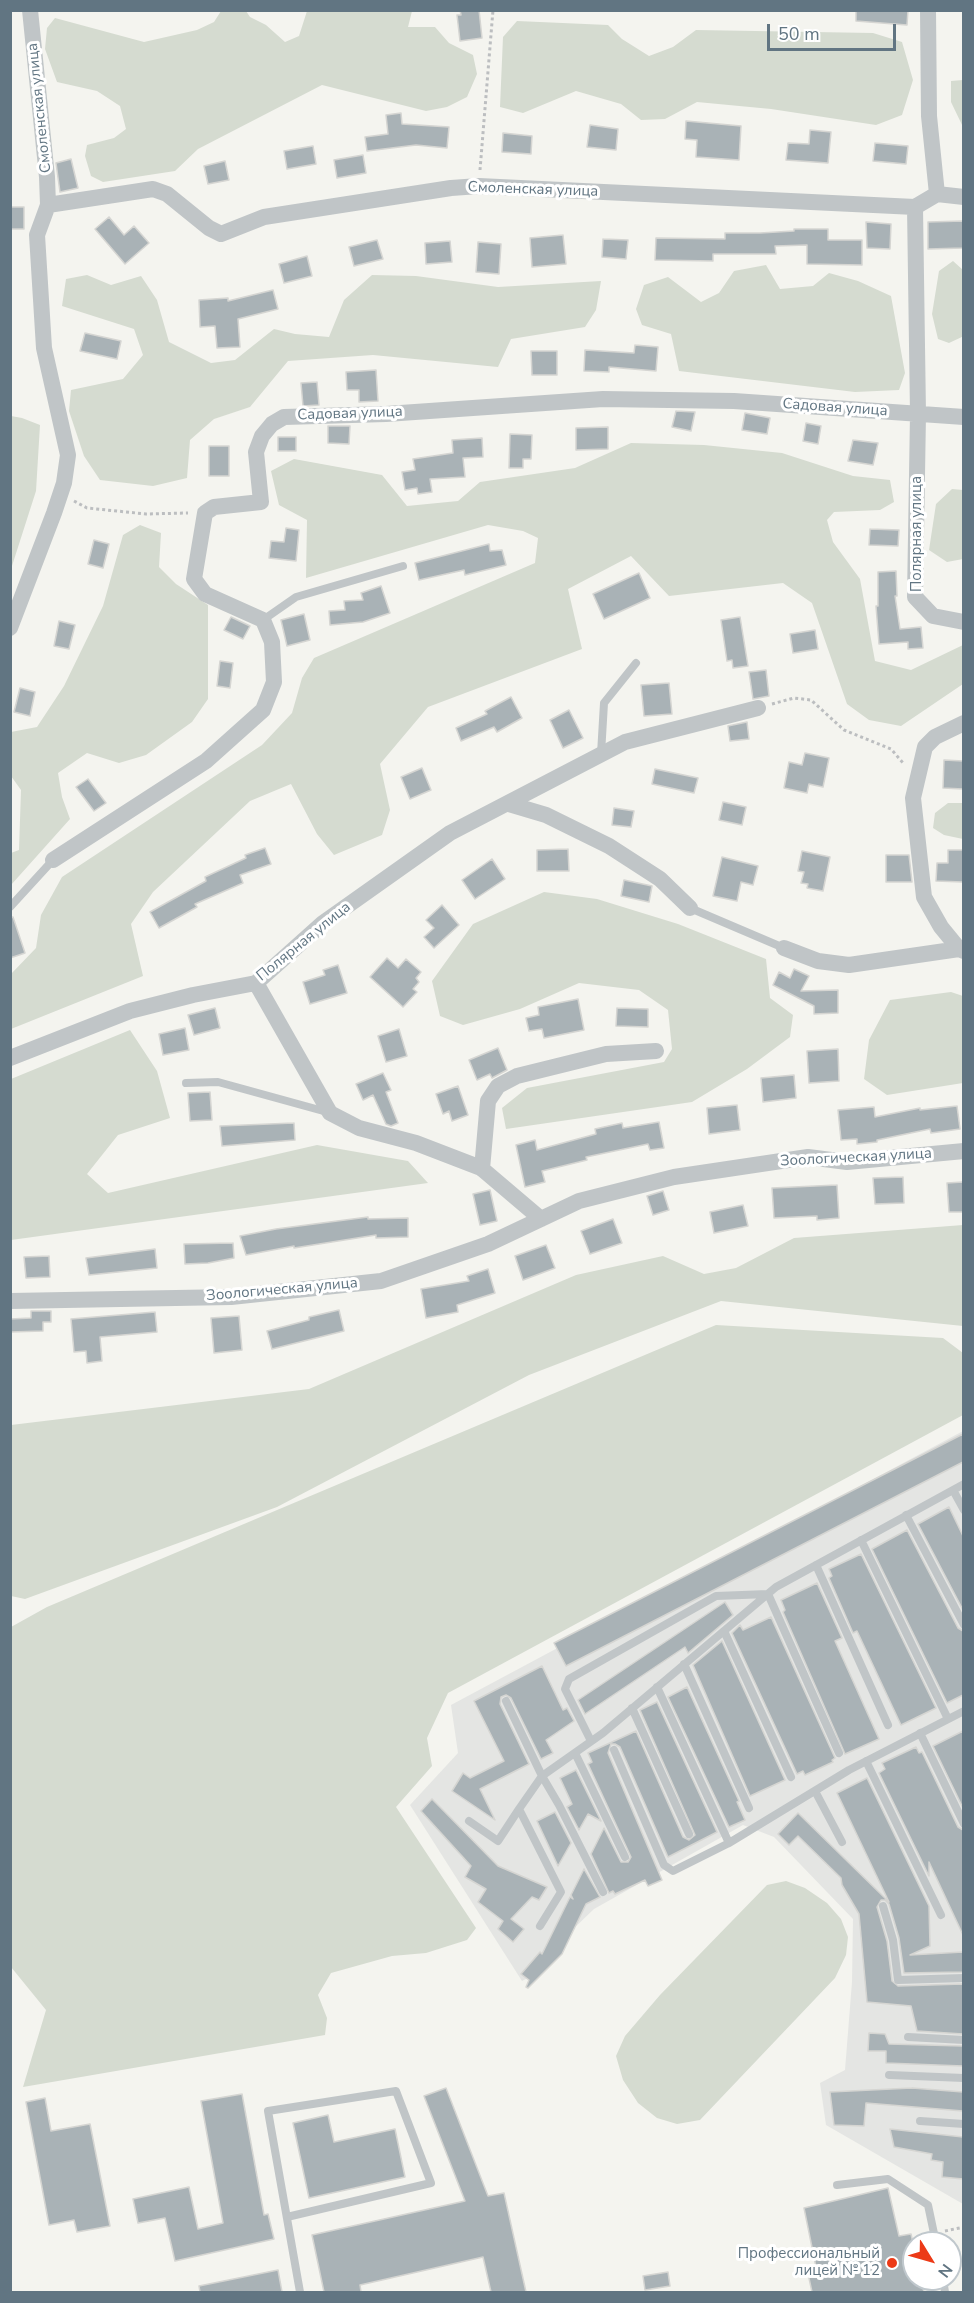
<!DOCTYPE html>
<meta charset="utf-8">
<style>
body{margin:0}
#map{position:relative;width:974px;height:2303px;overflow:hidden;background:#f4f4ef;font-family:"Nunito Sans",sans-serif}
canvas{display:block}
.frame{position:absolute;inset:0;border:12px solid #617582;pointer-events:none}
.north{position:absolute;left:902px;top:2231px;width:60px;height:60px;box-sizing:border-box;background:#fff;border:2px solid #c0c8cd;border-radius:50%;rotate:127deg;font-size:16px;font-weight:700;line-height:24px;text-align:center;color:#617582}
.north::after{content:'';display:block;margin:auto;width:21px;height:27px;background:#ec3a17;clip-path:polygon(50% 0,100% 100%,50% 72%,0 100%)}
.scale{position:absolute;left:767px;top:24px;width:129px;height:27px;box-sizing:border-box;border:3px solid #617582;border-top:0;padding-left:8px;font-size:18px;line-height:21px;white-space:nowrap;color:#617582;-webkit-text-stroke:4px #fff;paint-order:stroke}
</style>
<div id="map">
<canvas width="974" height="2303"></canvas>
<div class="frame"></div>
<div class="north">N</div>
<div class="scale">50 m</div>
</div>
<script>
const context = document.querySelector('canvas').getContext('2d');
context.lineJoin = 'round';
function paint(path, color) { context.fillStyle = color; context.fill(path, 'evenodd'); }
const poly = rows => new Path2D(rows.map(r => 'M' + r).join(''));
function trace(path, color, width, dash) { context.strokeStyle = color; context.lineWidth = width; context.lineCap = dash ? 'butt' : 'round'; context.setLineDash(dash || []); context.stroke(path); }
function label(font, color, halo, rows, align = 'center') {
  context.font = font + ' "Nunito Sans",sans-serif'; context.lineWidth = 6; context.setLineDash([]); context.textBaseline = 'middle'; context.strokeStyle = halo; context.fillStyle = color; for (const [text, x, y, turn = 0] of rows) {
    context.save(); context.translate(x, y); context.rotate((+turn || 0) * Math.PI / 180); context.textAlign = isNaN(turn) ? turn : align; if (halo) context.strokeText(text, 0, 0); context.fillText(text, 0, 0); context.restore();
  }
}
const built = poly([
 [963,1431,963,2204,826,2125,820,2083,845,2070,852,1982,853,1919,774,1837,743,1825,594,1909,569,1933,541,1971,522,1981,410,1805,458,1753,451,1705]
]);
const green = poly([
 [221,11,246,11,250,17,266,25,285,42,299,36,307,11,412,11,408,27,435,27,449,43,473,55,477,74,467,97,447,107,426,111,322,85,198,149,175,171,103,182,91,176,85,156,87,145,114,138,126,129,120,106,97,91,57,82,45,49,47,28,55,18,144,42,197,30,214,22],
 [517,21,608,25,622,39,649,56,673,47,696,30,873,33,902,42,913,80,902,115,876,125,771,109,697,102,665,119,641,120,621,104,576,91,523,113,500,107,503,37],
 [963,80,964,80,963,127,951,102,951,81],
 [953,261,963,270,964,336,949,343,938,339,932,314,939,271],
 [766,265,780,289,813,286,829,273,858,281,891,296,905,373,899,390,855,392,679,371,671,334,642,325,636,309,644,285,668,277,701,302,719,293,734,271],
 [87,275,111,285,141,276,157,300,169,342,211,363,235,360,274,329,295,334,329,337,344,300,372,275,416,276,498,287,601,281,596,310,585,327,511,339,498,367,373,355,288,361,250,407,214,419,190,440,187,478,153,486,100,480,84,456,69,411,71,390,123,379,143,355,134,329,62,306,66,279],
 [11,416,22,418,40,425,36,491,11,569],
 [631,443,704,445,782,453,853,476,890,480,894,502,880,510,834,512,827,520,833,542,860,579,875,661,911,670,963,645,963,684,901,726,869,720,847,704,812,603,783,583,669,596,631,556,568,589,582,649,428,707,380,764,390,810,382,835,334,855,317,834,291,784,250,801,153,892,131,924,143,976,11,1029,11,974,36,948,41,915,62,877,262,745,292,713,302,678,314,658,535,563,538,538,523,531,488,525,306,578,307,520,279,505,271,471,294,459,382,475,407,506,458,501,480,482,575,468],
 [952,489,963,490,963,559,947,562,929,550,936,504],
 [140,525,161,533,159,567,176,584,208,605,208,699,192,722,146,755,119,763,87,753,58,773,62,797,70,819,11,885,11,853,19,850,21,790,11,776,11,732,37,727,64,686,103,606,123,535],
 [948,803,963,803,963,839,944,835,933,828,935,813],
 [544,892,597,899,678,924,766,959,770,998,793,1015,790,1037,747,1069,692,1102,506,1129,502,1108,527,1088,664,1062,672,1049,668,1010,639,990,579,983,520,1009,463,1025,440,1016,432,981,473,924],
 [951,992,963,996,963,1083,887,1095,864,1079,869,1040,890,1000],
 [130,1030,157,1071,170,1118,118,1135,87,1174,108,1193,317,1145,408,1161,428,1183,11,1240,11,1079],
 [963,1225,963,1326,721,1301,529,1375,277,1507,25,1599,11,1596,11,1425,309,1389,576,1275,663,1256,704,1274,736,1268,794,1238],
 [716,1325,943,1338,963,1353,963,1415,448,1693,427,1738,432,1766,396,1807,476,1928,467,1940,426,1953,392,1956,331,1973,318,1995,327,2018,325,2035,23,2087,46,2010,11,1967,11,1627,47,1607],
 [786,1881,805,1888,827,1903,841,1919,848,1937,846,1955,835,1978,700,2120,677,2124,657,2118,638,2103,623,2080,616,2056,625,2036,660,1995,767,1885]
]);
const building = poly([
 [460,10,479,10,482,38,460,41,457,15,461,15,460,10],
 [856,10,908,10,907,25,856,21,856,10],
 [401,113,402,124,449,127,447,148,416,145,367,151,365,137,388,134,386,115,401,113],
 [686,121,741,126,739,160,696,157,697,140,685,139,686,121],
 [590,125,618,129,616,150,587,147,590,125],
 [810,130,831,132,828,163,786,160,788,143,809,144,810,130],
 [503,133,532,136,531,154,502,152,503,133],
 [875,143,908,146,906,164,873,161,875,143],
 [313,146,316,164,287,169,284,151,313,146],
 [363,155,366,173,337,178,334,160,363,155],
 [71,159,78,188,60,192,56,163,71,159],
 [225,161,229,180,208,184,204,166,225,161],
 [10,207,24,207,24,229,10,229,10,207],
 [109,217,124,235,134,226,149,243,125,264,95,229,109,217],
 [963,221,963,248,928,249,928,222,963,221],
 [866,222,891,224,890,249,867,248,866,222],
 [794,229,828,229,828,240,862,240,862,265,807,264,807,245,775,246,776,254,713,254,713,261,655,260,656,238,725,239,725,233,760,233,794,231,794,229],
 [563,235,566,264,532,267,530,238,563,235],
 [603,239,628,240,626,259,602,257,603,239],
 [377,240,383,259,354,266,349,247,377,240],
 [450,241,452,262,426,264,425,243,450,241],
 [478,242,501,244,499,274,476,272,478,242],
 [307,256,312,276,284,283,279,264,307,256],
 [273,290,278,309,238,319,240,347,217,348,215,326,200,327,199,300,228,298,228,301,273,290],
 [85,333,121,341,117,359,80,351,85,333],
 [635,345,658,347,656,371,609,367,609,372,584,371,585,350,634,353,635,345],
 [531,351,557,351,557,375,532,375,531,351],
 [376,370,378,401,359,402,359,390,347,390,346,372,376,370],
 [317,382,319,405,303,406,301,383,317,382],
 [676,411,695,412,691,431,672,427,676,411],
 [745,413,770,418,767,434,742,430,745,413],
 [806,423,821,426,818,444,803,441,806,423],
 [328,426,350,426,349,444,328,443,328,426],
 [608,427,608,449,576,450,576,428,608,427],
 [510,434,532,435,531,459,523,459,523,468,509,468,510,434],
 [278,437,296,437,296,451,278,451,278,437],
 [482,438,483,457,463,458,465,477,430,479,432,492,418,494,417,488,405,490,402,472,415,470,413,459,453,453,452,440,482,438],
 [853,440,878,443,873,465,848,461,853,440],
 [209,446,229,446,229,476,209,476,209,446],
 [286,528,299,530,296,561,269,558,271,541,284,542,286,528],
 [870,529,899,530,898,546,869,545,870,529],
 [94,540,109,544,103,568,88,564,94,540],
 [489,544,490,551,502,550,506,565,465,575,464,570,419,580,415,563,489,544],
 [896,571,897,596,895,596,900,629,921,627,923,648,908,649,908,642,879,644,876,606,878,606,878,572,896,571],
 [639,573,650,598,604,619,593,594,639,573],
 [381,586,390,613,363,622,330,625,329,611,345,610,344,601,363,600,361,593,381,586],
 [304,614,310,640,287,646,281,620,304,614],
 [231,617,250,626,243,639,224,630,231,617],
 [740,617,748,666,733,668,732,660,727,661,721,620,740,617],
 [59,621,75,625,69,649,54,646,59,621],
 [815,630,818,649,793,653,790,634,815,630],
 [220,661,233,663,230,688,217,686,220,661],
 [766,670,769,696,753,699,749,672,766,670],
 [669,683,672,714,644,716,641,685,669,683],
 [20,688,35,692,30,716,14,712,20,688],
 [511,697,522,718,497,732,494,727,461,741,456,728,487,714,485,711,511,697],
 [569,710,583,738,563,748,550,720,569,710],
 [747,722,749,739,730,741,728,726,747,722],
 [805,753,829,758,823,787,809,784,807,793,784,788,789,762,802,765,805,753],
 [944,760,963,761,963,789,943,788,944,760],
 [422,768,431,790,410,799,401,777,422,768],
 [655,769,698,778,694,793,652,784,655,769],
 [88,779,106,803,94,811,76,787,88,779],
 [723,802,746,807,742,825,719,820,723,802],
 [614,808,634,811,631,827,612,825,614,808],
 [265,848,271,864,240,875,243,883,195,904,197,907,159,928,150,912,206,881,205,877,246,858,245,855,265,848],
 [568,849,569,871,537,871,537,850,568,849],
 [948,850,963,850,963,882,936,881,937,863,948,863,948,850],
 [802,851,830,857,823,891,807,888,808,884,801,883,804,872,798,871,802,851],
 [886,855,909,855,912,882,886,882,886,855],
 [722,857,758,866,753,885,741,882,737,901,713,896,722,857],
 [492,859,505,879,475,899,462,880,492,859],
 [624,880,652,886,649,902,621,896,624,880],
 [442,905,459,925,434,948,424,937,434,928,426,920,442,905],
 [13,917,25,953,10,958,10,918,13,917],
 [387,958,398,968,406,959,421,972,416,978,419,982,413,989,417,992,403,1007,370,977,387,958],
 [338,965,347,993,310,1004,303,982,325,975,323,970,338,965],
 [794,969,809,976,801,991,838,990,838,1013,814,1014,814,1006,773,985,779,972,790,978,794,969],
 [578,999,584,1030,544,1038,542,1029,529,1031,526,1018,539,1015,538,1007,578,999],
 [215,1008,220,1028,194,1035,188,1015,215,1008],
 [617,1008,648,1009,648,1027,616,1026,617,1008],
 [185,1028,189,1050,163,1055,159,1034,185,1028],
 [399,1029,407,1056,386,1062,378,1036,399,1029],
 [498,1048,507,1070,492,1078,490,1074,477,1080,469,1060,498,1048],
 [838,1049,839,1081,809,1083,807,1051,838,1049],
 [383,1073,391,1090,386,1092,398,1123,391,1126,386,1124,373,1095,363,1100,356,1084,383,1073],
 [794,1075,796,1098,763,1102,761,1078,794,1075],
 [458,1086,468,1115,452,1121,449,1111,443,1114,436,1094,458,1086],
 [210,1092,212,1120,190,1121,188,1093,210,1092],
 [737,1105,740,1130,709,1134,707,1108,737,1105],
 [957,1106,960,1129,931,1133,930,1129,877,1140,877,1142,857,1144,857,1139,841,1140,838,1110,874,1107,875,1117,920,1108,920,1110,957,1106],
 [659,1122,664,1148,650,1150,648,1144,586,1157,587,1160,542,1171,545,1182,525,1187,516,1145,535,1140,537,1150,596,1134,595,1129,622,1123,623,1128,659,1122],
 [294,1123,295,1140,222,1146,220,1126,294,1123],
 [903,1177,904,1203,875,1204,873,1178,903,1177],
 [963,1182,963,1212,949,1212,947,1183,963,1182],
 [837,1185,839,1218,817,1220,817,1216,774,1218,772,1188,837,1185],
 [490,1190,497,1221,480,1225,473,1194,490,1190],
 [663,1191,669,1210,653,1215,647,1196,663,1191],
 [743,1205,748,1226,714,1233,710,1212,743,1205],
 [368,1217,368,1219,408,1218,408,1237,376,1238,376,1235,294,1248,294,1246,246,1255,240,1236,276,1229,368,1217],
 [613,1219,622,1243,590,1254,581,1231,613,1219],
 [233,1243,234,1258,208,1263,185,1264,184,1244,233,1243],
 [546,1245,555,1268,523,1280,515,1256,546,1245],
 [155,1249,157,1268,89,1275,86,1258,155,1249],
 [49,1256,50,1277,26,1278,24,1257,49,1256],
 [488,1269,495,1293,457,1305,458,1312,426,1318,421,1289,469,1281,467,1276,488,1269],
 [339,1310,344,1331,272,1349,267,1331,309,1320,309,1317,339,1310],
 [31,1311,51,1311,51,1322,43,1322,43,1331,10,1332,10,1319,31,1318,31,1311],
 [155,1312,157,1332,100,1337,102,1361,87,1363,86,1351,74,1352,71,1319,155,1312],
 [239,1316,242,1350,214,1353,211,1318,239,1316],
 [963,1434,963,1462,566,1666,554,1643,963,1434],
 [949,1507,963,1536,963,1610,918,1524,949,1507],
 [907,1530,958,1628,963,1631,963,1695,947,1703,872,1549,907,1530],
 [861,1554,936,1708,901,1725,857,1631,853,1633,829,1578,832,1576,829,1569,861,1554],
 [817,1583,842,1638,835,1641,879,1739,845,1754,783,1612,785,1610,781,1600,817,1583],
 [725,1602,733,1615,688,1653,685,1647,585,1714,578,1700,725,1602],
 [771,1617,835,1758,832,1760,833,1762,805,1775,803,1771,797,1774,732,1633,740,1625,743,1630,771,1617],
 [722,1641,785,1780,750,1796,693,1665,722,1641],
 [542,1666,563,1710,567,1708,574,1721,546,1740,553,1753,541,1759,511,1698,506,1695,501,1697,500,1704,529,1764,480,1789,495,1820,452,1791,463,1773,470,1778,504,1761,474,1701,542,1666],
 [687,1687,739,1801,737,1802,745,1820,729,1827,668,1697,687,1687],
 [657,1702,717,1832,668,1857,620,1747,615,1744,611,1744,608,1753,662,1880,648,1886,645,1880,615,1894,613,1891,609,1893,591,1854,604,1828,621,1862,628,1862,631,1857,588,1764,592,1762,588,1753,636,1731,683,1837,689,1840,695,1835,640,1710,657,1702],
 [963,1731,963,1808,933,1746,963,1731],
 [916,1747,919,1753,922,1752,958,1827,963,1830,963,1935,929,1862,929,1876,879,1773,885,1769,882,1763,916,1747],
 [576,1770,601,1821,588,1814,579,1830,567,1807,572,1804,560,1778,576,1770],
 [867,1778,929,1906,930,1946,910,1955,963,1952,963,1972,904,1973,899,1938,889,1904,885,1900,881,1900,877,1907,887,1941,892,1981,898,1986,963,1984,963,2034,917,2031,911,2006,867,2002,859,1914,842,1885,841,1878,798,1836,789,1845,778,1834,798,1813,889,1902,837,1793,867,1778],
 [432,1799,498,1866,547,1887,539,1900,532,1897,511,1919,524,1929,513,1942,498,1929,503,1921,478,1902,486,1889,465,1877,471,1866,421,1811,432,1799],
 [555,1812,571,1843,558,1866,537,1821,555,1812],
 [584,1869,600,1897,586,1904,562,1954,528,1988,526,1987,529,1980,521,1974,540,1952,542,1954,570,1897,573,1899,571,1895,584,1869],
 [869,2033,885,2034,889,2044,963,2046,963,2066,886,2063,886,2051,868,2051,869,2033],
 [446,2088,488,2196,504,2193,526,2292,491,2292,483,2257,360,2285,361,2292,324,2292,312,2235,465,2201,424,2096,446,2088],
 [912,2088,963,2092,963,2111,866,2103,864,2126,834,2125,830,2092,912,2088],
 [242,2094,264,2215,268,2214,274,2239,175,2261,165,2218,138,2223,133,2199,189,2187,198,2229,223,2223,201,2101,242,2094],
 [45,2098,51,2131,90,2124,110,2226,77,2232,74,2220,49,2225,26,2102,45,2098],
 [328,2115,334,2142,395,2129,405,2177,309,2198,293,2123,328,2115],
 [890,2129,963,2137,963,2179,942,2177,943,2162,931,2160,932,2154,894,2147,890,2129],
 [888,2188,899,2236,911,2234,914,2247,914,2279,921,2279,924,2292,812,2292,807,2269,816,2267,804,2208,888,2188],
 [278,2270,282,2292,200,2292,199,2286,278,2270],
 [668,2272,670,2286,645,2290,643,2276,668,2272]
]);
const path = poly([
 [480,170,493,10],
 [74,501,87,508,146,514,188,513],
 [772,704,794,698,811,700,844,730,891,749,904,764],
 [945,2231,964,2227]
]);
const service = poly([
 [263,620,296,597,403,566],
 [601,754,604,703,636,663],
 [10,907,53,860],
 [690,908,784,948],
 [186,1083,218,1082,327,1112],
 [953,1490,964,1510],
 [906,1515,964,1625],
 [861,1540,948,1719],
 [816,1565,888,1725],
 [724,1631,791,1777],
 [684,1664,749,1808],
 [657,1687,729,1843],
 [506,1701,542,1776,559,1805,603,1892],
 [632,1708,689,1834],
 [920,1733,964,1824],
 [591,1741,565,1689,569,1679,716,1596,768,1594,839,1753],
 [614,1750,664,1865,673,1871,729,1843,849,1770,964,1711],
 [575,1753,625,1857],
 [866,1761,941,1915],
 [815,1791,842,1842],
 [469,1821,498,1841,519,1809],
 [883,1906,893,1940,898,1980,964,1978],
 [540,1926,561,1892,519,1809,542,1776,603,1733,776,1587,964,1484],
 [908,2037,964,2040],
 [889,2075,964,2078],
 [920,2121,964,2124],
 [837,2185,888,2179,928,2205,936,2243],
 [287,2217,431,2183,396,2091,268,2111,300,2292],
 [943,2279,945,2292]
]);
const minor = poly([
 [30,10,47,177,48,205],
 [928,10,929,116,937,194],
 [915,207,918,414,915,597,933,616,964,622],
 [10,628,54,513,64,483,68,455,44,348,37,235,48,205,153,189,167,194,209,228,221,234,264,217,451,188,479,186,915,207,937,194,964,197],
 [964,723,935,737,925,747,913,798,924,897,941,927,959,949,964,951],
 [509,804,546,815,609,846,660,879,690,908],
 [53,860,206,761,263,710,274,682,272,642,263,620,205,594,194,579,205,513,214,507,261,502,256,452,262,436,272,424,284,417,386,414,603,399,734,401,964,417],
 [784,948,818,961,849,965,959,949],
 [256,983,330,1113,359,1128,416,1143,481,1168,541,1219],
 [10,1058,130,1011,193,995,256,983,323,923,450,833,625,742,758,708],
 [482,1169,488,1101,498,1086,517,1076,606,1054,656,1051],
 [10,1301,231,1297,381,1281,488,1244,579,1201,674,1177,808,1157,847,1162,964,1151]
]);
const markers = [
 [892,2263,6,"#ec3a17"]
];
const streetNames = [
 ["Смоленская улица",40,108,-96],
 ["Смоленская улица",533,190,2],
 ["Садовая улица",835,408,4],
 ["Садовая улица",350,414,-2],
 ["Полярная улица",917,534,-90],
 ["Полярная улица",304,942,-39],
 ["Зоологическая улица",856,1158,-3],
 ["Зоологическая улица",282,1290,-5]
];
const poiNames = [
 ["Профессиональный",880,2254],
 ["лицей № 12",880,2271]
];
paint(built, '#e4e5e3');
paint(green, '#d5dbd0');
paint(building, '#a9b2b6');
trace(building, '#d5d5d2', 1.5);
trace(path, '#bcbec0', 3, [3, 3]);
trace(service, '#c0c5c7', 8);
trace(minor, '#c0c5c7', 16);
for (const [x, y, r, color] of markers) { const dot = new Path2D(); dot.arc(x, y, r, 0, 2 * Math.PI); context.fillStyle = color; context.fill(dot); trace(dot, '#fff', 2); }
label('15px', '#617582', '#fff', streetNames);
label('15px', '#617582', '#fff', poiNames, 'right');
</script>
